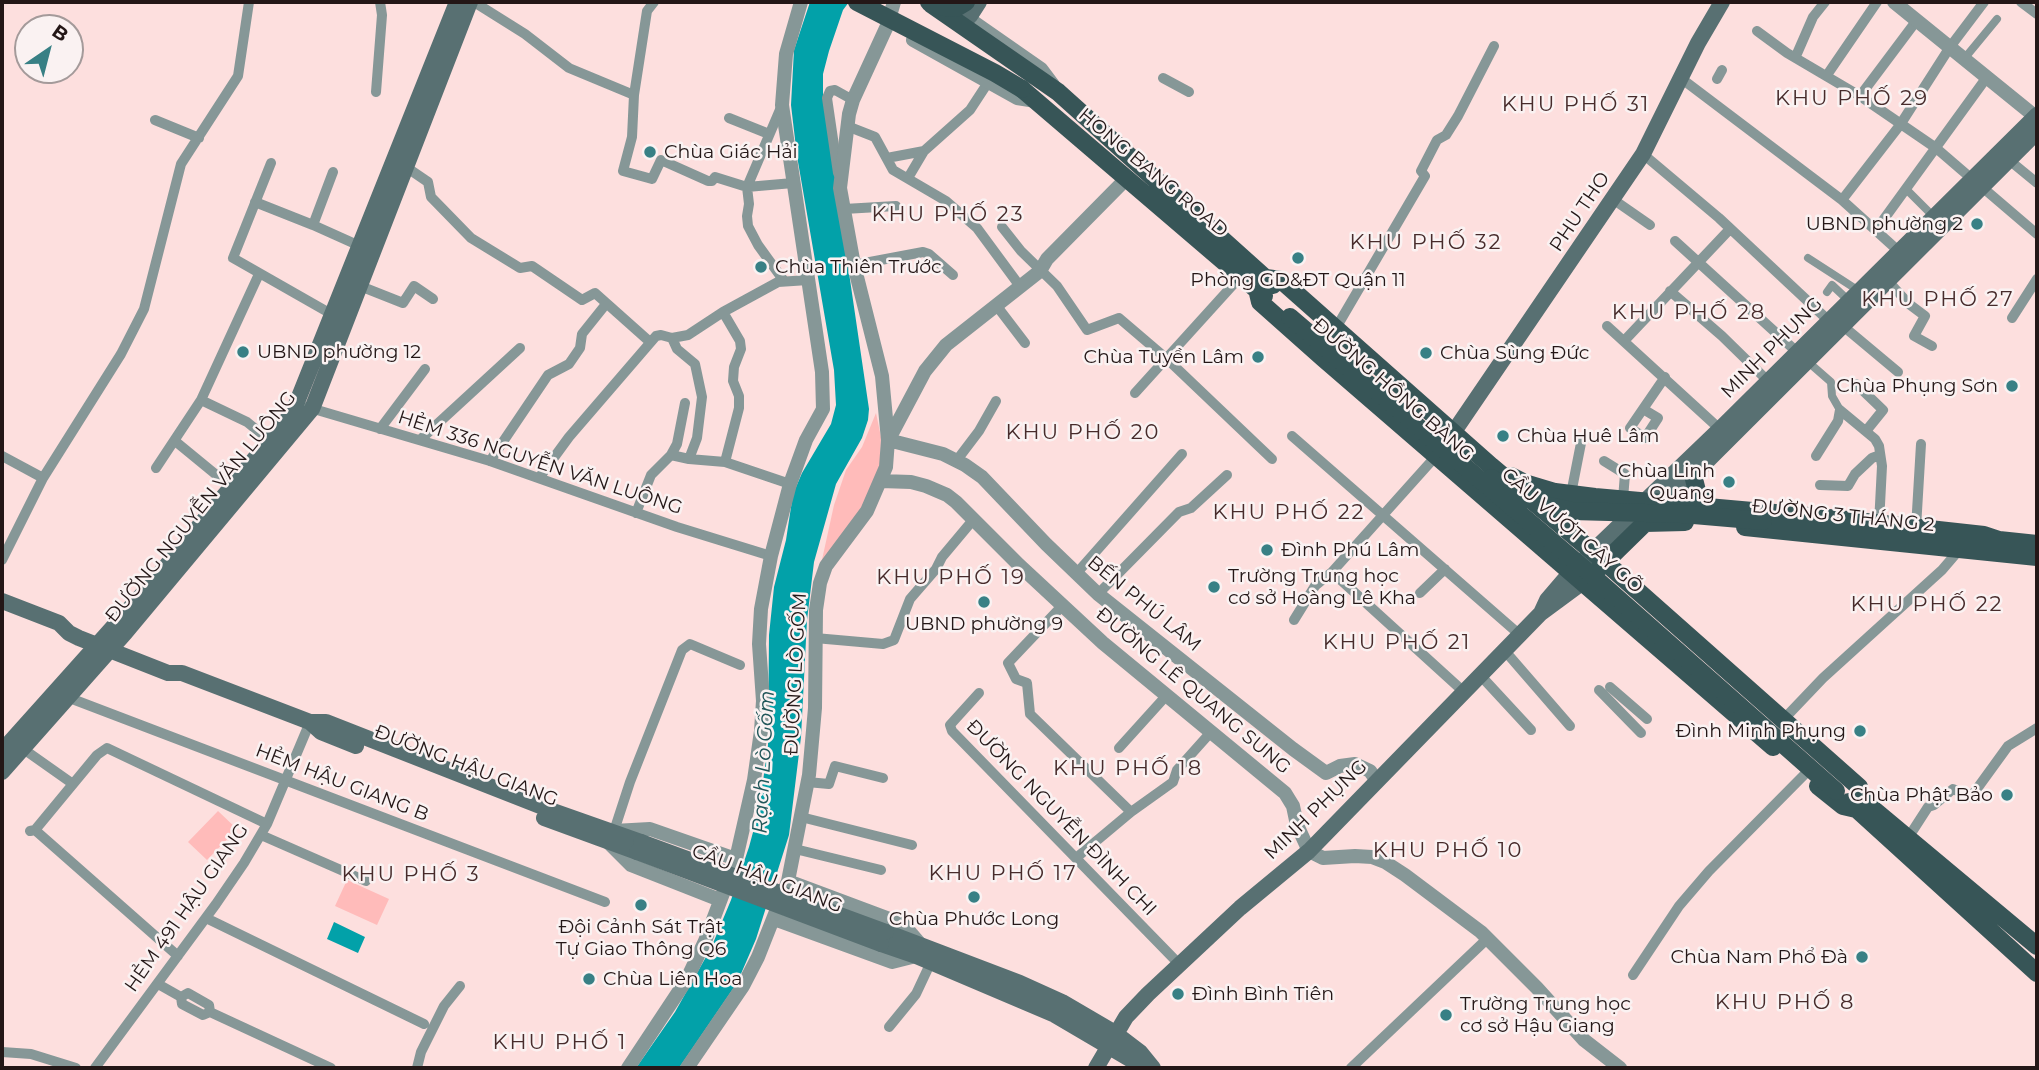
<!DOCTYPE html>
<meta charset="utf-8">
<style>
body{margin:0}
#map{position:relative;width:2039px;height:1070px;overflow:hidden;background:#fddfde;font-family:Montserrat,sans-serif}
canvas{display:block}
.frame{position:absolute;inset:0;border:4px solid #241717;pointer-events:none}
.north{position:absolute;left:14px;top:14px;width:70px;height:70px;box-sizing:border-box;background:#faf2f2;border:2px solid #a49a9a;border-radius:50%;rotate:35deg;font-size:19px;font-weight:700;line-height:28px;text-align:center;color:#241717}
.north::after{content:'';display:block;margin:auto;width:24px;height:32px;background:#388085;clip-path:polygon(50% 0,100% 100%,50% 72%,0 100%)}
</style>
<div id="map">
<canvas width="2039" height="1070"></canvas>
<div class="frame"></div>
<div class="north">B</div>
</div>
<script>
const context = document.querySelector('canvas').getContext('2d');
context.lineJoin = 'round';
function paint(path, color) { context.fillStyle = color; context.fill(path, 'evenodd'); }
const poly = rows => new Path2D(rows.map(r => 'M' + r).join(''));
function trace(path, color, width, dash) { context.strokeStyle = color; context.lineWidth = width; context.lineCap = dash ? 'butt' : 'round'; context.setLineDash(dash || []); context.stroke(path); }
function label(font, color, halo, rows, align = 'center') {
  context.font = font + ' Montserrat,sans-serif'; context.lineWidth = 5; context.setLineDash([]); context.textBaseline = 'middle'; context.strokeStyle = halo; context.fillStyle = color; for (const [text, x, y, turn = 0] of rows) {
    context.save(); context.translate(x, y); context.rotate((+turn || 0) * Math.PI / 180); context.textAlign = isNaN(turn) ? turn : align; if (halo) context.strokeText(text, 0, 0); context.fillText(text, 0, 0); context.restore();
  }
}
const green = poly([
 [876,413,881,437,880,471,870,496,818,578,834,505,846,470,862,447],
 [218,811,237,829,207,860,188,842],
 [347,880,389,899,377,925,335,906]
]);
const water = poly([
 [810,2,849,2,843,10,829,51,823,74,823,96,869,409,868,420,862,438,836,484,814,562,807,620,801,737,789,835,756,939,737,983,679,1068,636,1068,675,1012,711,948,731,900,749,847,759,810,768,745,769,635,774,587,786,540,793,494,802,473,831,424,836,405,834,370,797,156,791,105,794,50],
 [334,922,365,937,358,953,327,939]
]);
const pedestrian = poly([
 [1964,59,1997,19],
 [1906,189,1934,217],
 [1808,258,1859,291],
 [1827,292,1832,285,1849,301],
 [1807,361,1831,382,1832,396,1840,410]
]);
const minor = poly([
 [474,2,525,34,569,68,634,95],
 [654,2,647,11,634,95,632,137,623,171,652,179,661,160,708,181,712,181,715,177,747,187,793,183],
 [2021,2,2037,14],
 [1757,31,1787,53,1860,96,1936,148,1972,179],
 [1796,56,1813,17,1825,2],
 [1827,75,1877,2],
 [1163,78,1189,92],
 [1682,79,1842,200,1904,256],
 [1717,79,1722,70],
 [376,92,382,15,380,2],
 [1860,96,1917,20],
 [782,105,747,187,749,204,747,216,748,226,758,245,784,281],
 [729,118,769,134],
 [155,120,199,138],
 [847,126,875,137,893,170,946,201,977,228,1019,285],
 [1643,154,1719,218,1829,321],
 [887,158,924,151],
 [2009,160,2037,183],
 [271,163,233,258,333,315],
 [406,167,428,182,431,197,471,238,520,268,532,266,582,300,595,293,650,342],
 [838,173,827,98,830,91,835,90,853,100],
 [908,178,924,151,970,110,989,81],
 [1982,187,2037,234],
 [1614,200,1650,225],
 [1842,200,1900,125,1950,47,1984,2],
 [255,202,313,225,362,247],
 [844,209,896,206],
 [313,225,333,172],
 [1002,227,1021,251,1057,286,1087,330,1119,318,1167,359,1272,459],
 [1876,230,1987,77],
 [1675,241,1797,352],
 [854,265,923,252,929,254,953,275],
 [1888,281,1909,304,1925,316,1914,336,1932,346],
 [360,286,403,303,414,286,433,299],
 [1670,291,1722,336,1768,381],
 [996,305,1025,343],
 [723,312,740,341,741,349,734,367,733,381,739,396,739,408,725,462],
 [2012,318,2037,279],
 [1607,326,1723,432],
 [1843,326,1898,372],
 [1336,328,1425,176,1421,171,1437,140,1446,135,1458,116,1494,46],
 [672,338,677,349,695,364,702,397,697,438,689,459],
 [1624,341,1730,229],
 [1856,384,1883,410,1866,431],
 [1135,393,1241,276],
 [201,400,247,422,269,440],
 [307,407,490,461,677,527,771,556],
 [1643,409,1658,418,1645,438,1630,428,1643,409,1665,377],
 [380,429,425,369],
 [1292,436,1520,635],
 [421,439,520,348],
 [175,441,231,487],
 [671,455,689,459,725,462,790,484],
 [2,456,43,478],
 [1816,456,1838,421,1840,410,1875,439,1879,446,1882,466,1879,524],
 [957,460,979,431,996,401],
 [490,461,548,375,569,364,580,348,582,334,606,304],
 [1604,461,1625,474,1623,499],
 [156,468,201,400,259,274],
 [539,478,569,437,656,336,661,335,672,338,688,335,723,312,778,282,808,280],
 [1820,485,1848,486,1855,474,1872,458,1880,455],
 [1571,494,1582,438],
 [636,513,651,475,671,455,677,444,685,403],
 [1916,528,1921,444],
 [2,560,43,478,121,354,144,309,181,164,238,76,249,2],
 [1332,572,1464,692],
 [1076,574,1182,454],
 [1420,593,1445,569],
 [1098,594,1179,512,1191,508,1227,475],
 [1062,606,1008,663,1016,679,1027,683,1030,714,1131,812],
 [1294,620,1315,586,1332,572,1436,456],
 [815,638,883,644,894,640,910,599,936,569,942,557,973,520],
 [1505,651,1570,726],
 [1481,676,1531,730],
 [1610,687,1647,719],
 [1599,690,1641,733],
 [979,693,950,725,952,731,1179,964],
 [67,697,605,902],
 [1782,721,1823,678,1942,570,1960,549],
 [22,748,73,784],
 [1119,748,1166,696],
 [807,782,829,784,835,766,883,778],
 [801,817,912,845],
 [35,830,97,755,107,748,267,824],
 [30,831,35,830,178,956],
 [614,831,630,782,682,650,690,644,740,665],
 [261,835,366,881],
 [1908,838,1928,807,1934,805,1953,789,1971,797,2008,746,2037,728],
 [795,849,881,870],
 [1076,858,1131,812,1173,782,1177,770,1211,732],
 [206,918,424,1024],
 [1633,975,1679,906,1709,871,1805,774],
 [158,984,181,997,182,1004,203,1015,210,1012,331,1068],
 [181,997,188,993,209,1005,210,1012],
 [889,1027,916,994,931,962],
 [2,1052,31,1054,76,1068],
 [95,1068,216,904,244,863,267,824,310,722],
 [417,1068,421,1052,444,1006,460,986],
 [1351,1068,1487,939]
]);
const tertiary = poly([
 [1894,2,2037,118],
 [962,10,975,23,1041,69,1053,85],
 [913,40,1017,98,1036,101],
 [889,439,925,371,946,345,1040,271,1047,259,1126,179],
 [888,440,943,454,965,465,982,477,1046,544,1098,594,1293,749,1326,773,1340,766,1355,764,1370,771,1377,781],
 [881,481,911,482,926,486,947,495,956,502,1019,565,1103,643,1285,793,1293,806,1297,825,1309,851,1323,858,1355,856,1372,857,1385,862,1405,875,1481,932,1537,988,1584,1040,1620,1068],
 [614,831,650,829,736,859],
 [609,843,631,865,720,900],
 [788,881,903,924,921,945],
 [774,919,892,962,916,956],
 [628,1068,687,979,705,941,736,859,754,780,761,731,763,701,759,644,761,609,771,556,790,484,806,440,823,409,822,372,782,105,786,54,801,2],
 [687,1068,743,986,758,957,788,881,809,775,815,708,816,610,820,583,826,566,867,511,886,467,888,440,882,376,854,265,840,188,849,114,853,100,887,26,894,2]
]);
const secondary = poly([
 [970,16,979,2],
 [1453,433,1643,154,1698,43,1722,2],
 [1660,508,2037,132],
 [2,601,59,623,69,633,79,638,168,673,182,673,310,722,326,722,553,811,641,842],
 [1541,613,1547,600,1571,572,1720,429,2037,115],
 [310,722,321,732,356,746],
 [2,751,147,589,293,412,457,2],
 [2,772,126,632,312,409,470,2],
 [544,818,637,852],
 [886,932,1020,983,1062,1002,1115,1033,1140,1052,1153,1068],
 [881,944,916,956,1055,1015,1135,1062,1149,1067],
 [1096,1068,1126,1017,1148,994,1240,908,1309,851,1541,613,1583,582]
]);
const primary = poly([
 [931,4,1058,92,1273,285],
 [1022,89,1264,296],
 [1266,278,1281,280,1491,466,1605,562,1859,787,1863,800],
 [1257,289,1260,302,1323,358,1773,747],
 [1693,475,1697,491,1707,506],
 [1511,476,1525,483,1555,492,1595,497,1820,517,1984,535,1999,540,2037,544],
 [1745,527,2037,557],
 [1599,568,1645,523,1685,522],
 [1818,786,1843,806,1856,809],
 [1849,802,2037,973],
 [1868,805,2037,946]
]);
const secondaryBridge = poly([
 [641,842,886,932],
 [637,852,881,944]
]);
const primaryBridge = poly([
 [857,2,995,73,1022,89],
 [929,2,944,7,956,8,966,2],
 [1290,317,1588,572,1836,791],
 [1491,478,1524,497,1545,505,1572,511,1682,514,1763,521]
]);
const markers = [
 [650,152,7,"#388085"],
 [1977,224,7,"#388085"],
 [1298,258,7,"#388085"],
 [761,267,7,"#388085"],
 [243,352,7,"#388085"],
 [1426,353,7,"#388085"],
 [1258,357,7,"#388085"],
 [2012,386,7,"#388085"],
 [1503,436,7,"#388085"],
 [1729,482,7,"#388085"],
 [1267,550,7,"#388085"],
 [1214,587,7,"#388085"],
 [984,602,7,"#388085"],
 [1860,731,7,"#388085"],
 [2007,795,7,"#388085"],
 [974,897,7,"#388085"],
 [641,905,7,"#388085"],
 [1862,957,7,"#388085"],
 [589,979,7,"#388085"],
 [1178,994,7,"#388085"],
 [1446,1015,7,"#388085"]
];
const poiNames = [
 ["Chùa Giác Hải",664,152],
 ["UBND phường 2",1963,224,"right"],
 ["Chùa Thiên Trước",775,267],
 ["Phòng GD&ĐT Quận 11",1298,280,"center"],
 ["UBND phường 12",257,352],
 ["Chùa Sùng Đức",1440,353],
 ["Chùa Tuyền Lâm",1244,357,"right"],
 ["Chùa Phụng Sơn",1998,386,"right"],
 ["Chùa Huê Lâm",1517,436],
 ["Chùa Linh",1715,471,"right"],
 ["Quang",1715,493,"right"],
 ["Đình Phú Lâm",1281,550],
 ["Trường Trung học",1228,576],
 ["cơ sở Hoàng Lê Kha",1228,598],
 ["UBND phường 9",984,624,"center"],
 ["Đình Minh Phụng",1846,731,"right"],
 ["Chùa Phật Bảo",1993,795,"right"],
 ["Chùa Phước Long",974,919,"center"],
 ["Đội Cảnh Sát Trật",641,927,"center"],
 ["Tự Giao Thông Q6",641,949,"center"],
 ["Chùa Nam Phổ Đà",1848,957,"right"],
 ["Chùa Liên Hoa",603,979],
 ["Đình Bình Tiên",1192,994],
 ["Trường Trung học",1460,1004],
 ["cơ sở Hậu Giang",1460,1026]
];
const streetNames = [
 ["HONG BANG ROAD",1153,173,40],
 ["PHU THO",1580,212,-56],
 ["MINH PHỤNG",1772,348,-45],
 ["ĐƯỜNG HỒNG BÀNG",1393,390,41],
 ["HẺM 336 NGUYỄN VĂN LUÔNG",540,463,18],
 ["ĐƯỜNG NGUYỄN VĂN LUÔNG",201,507,-51],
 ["ĐƯỜNG 3 THÁNG 2",1843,516,6],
 ["CẦU VƯỢT CÂY GÕ",1572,531,41],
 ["BẾN PHÚ LÂM",1144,604,39],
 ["ĐƯỜNG LÒ GỐM",796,674,-87],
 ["ĐƯỜNG LÊ QUANG SUNG",1193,691,40],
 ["ĐƯỜNG HẬU GIANG",466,766,21],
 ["HẺM HẬU GIANG B",342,783,21],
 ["MINH PHỤNG",1316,810,-44],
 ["ĐƯỜNG NGUYỄN ĐÌNH CHI",1061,818,46],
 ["CẦU HẬU GIANG",767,879,21],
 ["HẺM 491 HẬU GIANG",187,908,-55]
];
const neighbourhoodNames = [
 ["KHU PHỐ 29",1852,99],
 ["KHU PHỐ 31",1576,105],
 ["KHU PHỐ 23",948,215],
 ["KHU PHỐ 32",1426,243],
 ["KHU PHỐ 27",1938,300],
 ["KHU PHỐ 28",1689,313],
 ["KHU PHỐ 20",1083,433],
 ["KHU PHỐ 22",1289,513],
 ["KHU PHỐ 19",951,578],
 ["KHU PHỐ 22",1927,605],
 ["KHU PHỐ 21",1397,643],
 ["KHU PHỐ 18",1128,769],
 ["KHU PHỐ 10",1448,851],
 ["KHU PHỐ 17",1003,874],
 ["KHU PHỐ 3",411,875],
 ["KHU PHỐ 8",1785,1003],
 ["KHU PHỐ 1",560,1043]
];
const waterNames = [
 ["Rạch Lò Gốm",764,762,-87]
];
paint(green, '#ffbbba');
paint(water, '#02a1a9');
trace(pedestrian, '#869797', 8);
trace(minor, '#869797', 10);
trace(tertiary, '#869797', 14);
trace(secondary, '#587072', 16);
trace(primary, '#375557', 18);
trace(secondaryBridge, '#587072', 16);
trace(primaryBridge, '#375557', 18);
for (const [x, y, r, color] of markers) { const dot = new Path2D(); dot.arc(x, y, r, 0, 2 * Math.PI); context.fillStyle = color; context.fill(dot); trace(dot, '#faf2f2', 2.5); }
label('19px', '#241717', '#faf2f2', poiNames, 'left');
label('19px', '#241717', '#faf2f2', streetNames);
context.letterSpacing = '2px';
label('21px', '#472b2b', '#faf2f2', neighbourhoodNames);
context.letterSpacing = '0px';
label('italic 21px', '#215659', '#faf2f2', waterNames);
</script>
